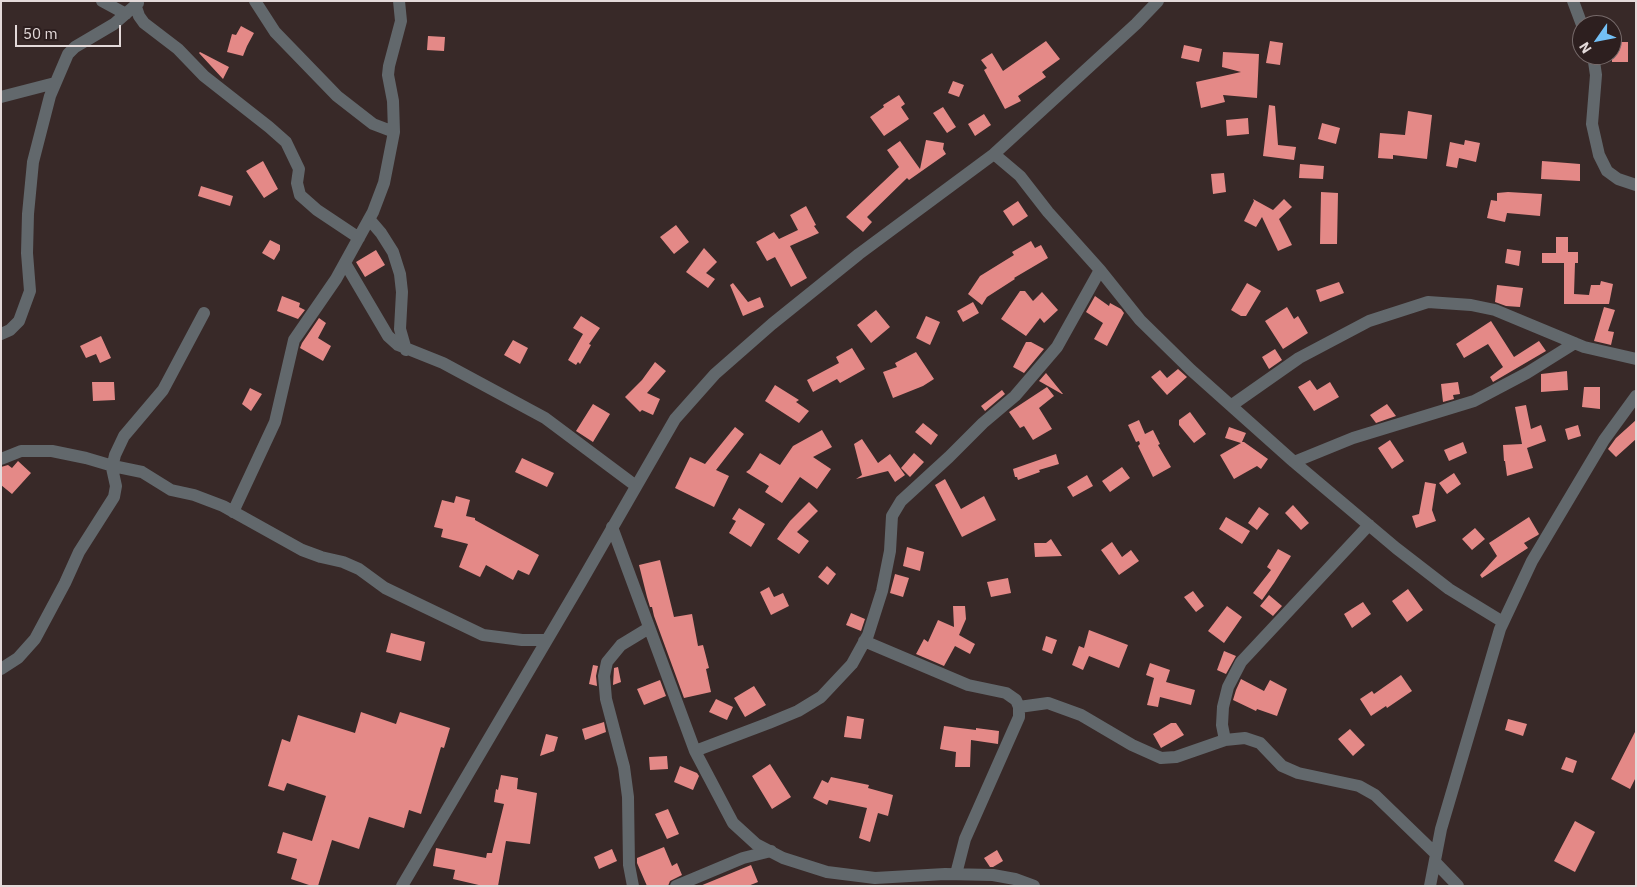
<!DOCTYPE html>
<style>
body{margin:0}
#map{position:relative;width:1637px;height:887px;overflow:hidden;background:#382928;font-family:"IBM Plex Sans",sans-serif}
canvas{display:block}
.frame{position:absolute;inset:0;border:2px solid #e4dada;pointer-events:none}
.north{position:absolute;left:1572px;top:15px;width:50px;height:50px;box-sizing:border-box;background:#2d1f1f;border:1px solid #766a6a;border-radius:50%;rotate:237deg;font-size:14px;font-weight:700;line-height:20px;text-align:center;color:#e4dada}
.north::after{content:'';display:block;margin:auto;width:18px;height:22px;background:#73c0f6;clip-path:polygon(50% 0,100% 100%,50% 72%,0 100%)}
.scale{position:absolute;left:15px;top:25px;width:106px;height:22px;box-sizing:border-box;border:2px solid #e4dada;border-top:0;padding-left:6px;font-size:15px;line-height:18px;white-space:nowrap;color:#e4dada;-webkit-text-stroke:4px #2d1f1f;paint-order:stroke}
</style>
<div id="map">
<canvas width="1637" height="887"></canvas>
<div class="frame"></div>
<div class="north">N</div>
<div class="scale">50 m</div>
</div>
<script>
const context = document.querySelector('canvas').getContext('2d');
context.lineJoin = 'round';
function paint(path, color) { context.fillStyle = color; context.fill(path, 'evenodd'); }
const poly = rows => new Path2D(rows.map(r => 'M' + r).join(''));
function trace(path, color, width, dash) { context.strokeStyle = color; context.lineWidth = width; context.lineCap = dash ? 'butt' : 'round'; context.setLineDash(dash || []); context.stroke(path); }
const building = poly([
 [241,26,254,33,247,46,243,56,227,52,232,34,236,35],
 [428,36,445,37,444,51,427,50],
 [1046,41,1060,59,1042,72,1046,77,1018,96,1021,101,1005,109,984,70,987,68,981,60,992,53,1003,71],
 [1270,41,1283,43,1280,65,1266,63],
 [1612,42,1628,42,1628,62,1612,62],
 [1184,45,1202,49,1199,62,1181,58],
 [200,52,229,67,223,79,199,53],
 [1223,52,1259,54,1257,98,1223,95,1225,102,1201,108,1196,82,1241,72,1222,67],
 [953,81,964,85,959,97,948,93],
 [899,95,905,104,901,107,909,119,884,136,870,117,884,107,883,105],
 [1269,105,1275,106,1278,145,1296,147,1294,160,1263,156],
 [943,107,956,127,947,133,933,113],
 [1408,111,1432,115,1427,159,1393,155,1393,159,1378,158,1380,133,1405,135],
 [984,114,991,125,975,136,968,124],
 [1248,118,1249,134,1227,136,1226,120],
 [1322,123,1340,128,1336,144,1318,139],
 [926,140,944,143,943,149,946,154,909,180,907,178,867,217,872,222,863,232,846,217,899,167,887,150,900,141,920,169],
 [1465,140,1480,143,1476,162,1459,158,1457,168,1446,166,1450,142,1464,145],
 [263,161,278,189,264,198,246,171],
 [1542,161,1580,164,1580,181,1541,179],
 [1300,164,1324,166,1323,179,1299,178],
 [1224,173,1226,192,1213,194,1211,174],
 [201,186,233,196,230,206,198,196],
 [1321,192,1338,193,1337,244,1320,244],
 [1508,192,1542,194,1540,216,1507,213,1505,222,1487,218,1491,200,1497,201,1497,193],
 [1253,199,1273,210,1284,199,1292,207,1279,219,1292,245,1278,251,1262,217,1256,227,1244,221,1254,201],
 [1018,201,1028,216,1013,226,1003,211],
 [806,206,816,225,814,226,819,233,790,246,807,278,791,287,775,257,767,261,756,242,774,232,779,239,798,230,790,215],
 [676,225,689,242,674,254,660,237],
 [1556,237,1568,237,1568,252,1578,252,1578,263,1575,263,1574,294,1589,295,1591,285,1600,285,1601,281,1613,284,1609,304,1564,304,1564,263,1542,263,1542,253,1556,253],
 [270,240,280,245,280,250,274,260,262,253],
 [1031,241,1035,248,1041,245,1048,258,1014,278,1015,279,987,297,982,305,968,294,980,276,1014,255,1012,252],
 [704,248,717,262,706,273,715,279,708,288,686,272],
 [1507,249,1521,251,1519,266,1505,263],
 [376,250,385,265,365,277,356,262],
 [1339,282,1344,293,1320,302,1316,290],
 [733,283,748,302,760,297,764,307,743,316,730,285],
 [1247,283,1261,291,1246,316,1241,316,1231,310],
 [1497,285,1523,288,1520,307,1506,306,1495,302],
 [1020,291,1025,291,1033,301,1042,292,1058,310,1044,323,1040,318,1026,336,1001,319],
 [282,296,300,303,299,307,305,310,298,319,277,311],
 [1095,296,1109,306,1110,303,1121,309,1124,313,1107,346,1094,339,1103,323,1086,312],
 [973,302,979,313,963,322,957,311],
 [1287,307,1294,319,1298,316,1308,333,1283,349,1265,321],
 [1604,307,1615,310,1608,331,1614,332,1611,345,1594,341],
 [876,310,890,327,871,343,857,325],
 [581,316,600,328,589,344,591,345,580,364,578,362,576,365,568,360,583,334,573,328],
 [926,316,940,322,930,345,916,338],
 [319,318,326,323,318,338,331,346,323,361,300,348,302,343],
 [1491,321,1514,357,1539,341,1546,351,1493,382,1490,377,1503,367,1488,344,1464,358,1456,344],
 [101,336,111,358,100,363,96,354,86,358,80,346],
 [513,340,528,348,520,364,504,355],
 [1026,342,1031,342,1044,349,1024,373,1013,367],
 [852,348,865,369,840,383,837,379,813,392,807,380,839,363,836,357],
 [1275,349,1282,360,1269,369,1262,357],
 [916,352,934,379,923,386,893,398,883,372,897,367,895,363],
 [655,362,666,371,647,393,660,399,653,415,642,410,640,412,625,397,642,380],
 [1178,369,1187,377,1167,395,1151,377,1160,370,1167,378],
 [1567,371,1568,390,1541,392,1541,374],
 [1046,373,1063,394,1062,394,1039,381],
 [1310,380,1317,390,1330,382,1339,397,1314,411,1298,387],
 [92,382,114,382,115,400,93,401],
 [1458,382,1460,394,1453,395,1454,399,1443,402,1441,384],
 [775,385,799,400,796,402,809,411,799,423,765,401],
 [1047,387,1054,396,1039,408,1052,429,1033,440,1024,426,1020,428,1009,412],
 [1584,387,1600,387,1600,409,1582,407],
 [250,388,262,394,251,411,242,404],
 [1002,390,1005,394,985,411,981,406],
 [593,404,610,414,593,442,576,431],
 [1387,404,1396,416,1376,423,1370,415],
 [1526,405,1531,429,1541,425,1546,441,1527,448,1533,468,1507,476,1505,461,1504,461,1503,445,1522,444,1515,407],
 [1190,412,1206,434,1194,443,1179,425,1179,420],
 [1139,420,1145,434,1153,430,1160,444,1158,445,1171,467,1153,477,1138,446,1140,444,1139,441,1136,442,1128,425],
 [1636,420,1636,439,1616,457,1608,449,1616,438],
 [923,423,938,435,931,445,915,432],
 [1578,425,1581,436,1568,440,1565,429],
 [735,427,744,434,716,470,729,476,714,507,675,488,690,457,705,464],
 [1229,427,1246,433,1242,442,1244,442,1268,459,1261,469,1257,466,1234,479,1220,455,1241,443,1225,438],
 [822,430,832,447,813,457,831,469,817,489,800,477,782,503,765,492,769,486,746,472,750,469,760,453,780,465,793,446],
 [862,439,878,463,890,454,905,475,895,482,888,471,856,479,862,475,854,444],
 [1390,440,1404,461,1392,469,1378,448],
 [1463,442,1467,453,1449,461,1444,450],
 [914,453,924,462,910,477,901,468],
 [1056,454,1059,464,1039,470,1040,472,1018,480,1017,477,1015,477,1013,469],
 [522,458,554,473,547,487,515,472],
 [18,461,31,473,12,494,1,485,1,467,8,465,12,468],
 [1122,467,1130,478,1110,492,1102,481],
 [1454,473,1461,484,1447,494,1439,483],
 [1087,475,1093,486,1073,497,1067,487],
 [945,479,961,509,984,496,996,520,962,537,935,485],
 [1425,482,1436,484,1432,510,1436,521,1416,528,1412,516,1419,514],
 [456,496,470,500,466,516,475,518,475,520,539,555,529,575,518,570,513,580,486,565,480,577,459,567,468,544,441,537,443,529,434,527,442,500,454,503],
 [809,502,818,511,797,532,809,541,799,554,777,539,790,521],
 [1293,505,1309,523,1301,530,1285,513],
 [1259,507,1269,514,1257,530,1248,523],
 [739,508,765,524,751,547,729,533,736,521,732,519],
 [1226,517,1250,531,1242,544,1219,529],
 [1529,517,1539,534,1538,535,1524,543,1528,548,1482,578,1480,575,1497,556,1489,543],
 [1475,528,1485,539,1472,550,1462,539],
 [1051,539,1062,556,1035,557,1034,543,1046,543],
 [1112,542,1122,557,1131,550,1139,561,1119,575,1101,550],
 [907,547,924,552,920,571,903,566],
 [1278,549,1291,556,1274,583,1262,600,1253,593,1271,570,1267,567],
 [660,560,674,617,692,614,698,646,703,645,709,668,706,669,711,692,684,698,654,616,652,607,650,607,647,597,639,565],
 [827,566,836,574,828,585,818,577],
 [895,574,909,578,903,597,890,593],
 [1008,578,1011,593,991,597,987,582],
 [769,587,774,597,783,593,789,606,771,615,760,592],
 [1408,589,1423,610,1407,622,1392,601],
 [1193,591,1204,606,1196,612,1184,597],
 [1269,595,1282,606,1273,616,1260,606],
 [1363,602,1371,614,1352,628,1344,614],
 [953,606,965,606,966,619,959,635,975,644,970,654,955,646,944,666,916,654,924,639,928,642,938,620,954,627],
 [1227,606,1242,617,1224,643,1208,631],
 [851,613,865,619,861,631,846,625],
 [1089,630,1128,645,1119,668,1089,656,1083,670,1072,665,1079,646,1084,648],
 [391,633,425,642,421,661,386,652],
 [1046,636,1057,640,1052,654,1042,650],
 [1224,651,1236,656,1226,674,1217,670],
 [1150,663,1170,670,1166,682,1195,690,1191,705,1160,697,1158,707,1147,705,1154,678,1146,675],
 [593,665,598,666,596,676,597,686,589,684],
 [618,667,621,682,613,685,614,668],
 [1401,675,1412,691,1387,708,1386,706,1371,716,1360,699,1372,691,1374,694],
 [1241,679,1264,691,1270,680,1287,689,1277,716,1257,709,1256,711,1233,700,1236,690],
 [660,680,666,696,644,705,637,689],
 [754,686,766,705,745,717,734,698],
 [716,699,733,707,727,720,709,712],
 [361,712,396,724,400,712,450,728,444,748,441,747,421,814,409,810,404,828,369,817,359,849,332,840,318,886,312,886,291,879,297,859,277,853,283,832,312,841,326,796,287,783,284,791,268,786,282,739,290,742,298,715,355,733],
 [847,716,864,719,861,739,844,737],
 [1508,719,1527,724,1523,736,1505,730],
 [604,722,606,732,585,740,582,729],
 [1171,723,1176,723,1184,735,1161,748,1153,734],
 [944,726,976,730,976,728,999,731,998,744,971,740,970,767,955,767,956,752,940,749],
 [1350,729,1365,745,1353,756,1338,739],
 [1636,730,1636,777,1630,789,1611,779],
 [546,734,558,737,554,751,540,756],
 [667,756,668,769,650,770,649,757],
 [1566,757,1577,761,1573,773,1561,769],
 [770,764,791,797,772,809,752,776],
 [680,766,697,773,699,776,693,790,674,782],
 [501,775,518,778,517,789,537,793,530,844,506,841,498,886,483,886,453,879,455,870,433,866,436,848,486,858,487,853,492,853,504,804,494,802,496,789,498,790],
 [831,777,869,785,868,788,893,795,888,816,878,813,870,842,859,838,867,808,829,800,827,805,813,798,822,780,828,783],
 [668,809,679,834,667,839,655,814],
 [1575,821,1595,832,1575,872,1554,861],
 [664,847,672,866,677,863,682,875,670,881,668,886,647,886,637,863,637,858],
 [612,849,617,861,599,869,594,857],
 [997,850,1003,861,993,867,990,867,984,858],
 [751,865,758,882,748,886,700,886]
]);
const minor = poly([
 [102,1,126,14],
 [138,1,136,7,139,16,144,23,178,49,204,76,269,127,286,142,299,169,297,183,300,195,317,210,359,238],
 [255,1,275,32,337,96,373,124,394,132],
 [1573,1,1582,25],
 [1593,55,1596,75,1592,124,1599,155,1607,171,1618,179,1636,185],
 [1,97,55,83],
 [994,154,1020,176,1048,212,1100,270,1140,320,1191,370,1294,462,1396,548,1449,589,1503,622],
 [369,219,381,233,393,252,400,274,402,292,400,329,406,350],
 [345,263,388,336,398,345,443,363,545,418,636,486],
 [1,334,10,330,19,321,30,291,27,253,28,214,33,162,50,96,68,54,75,47,114,24,138,3],
 [1232,405,1299,358,1369,321,1428,302,1471,305,1495,310,1584,347,1636,359],
 [1,459,21,451,52,451,86,458,113,466,142,472,171,490,194,495,223,506,302,550,321,557,343,562,359,569,385,588,483,635,522,640,547,640],
 [1294,462,1353,438,1474,401,1527,373,1575,343],
 [233,512,275,422,294,340,336,279,373,212,384,183,394,132,393,101,388,75,389,66,401,21,399,1],
 [612,527,695,751,733,823,756,844,783,858,827,872,875,878,945,874,993,875,1015,879,1034,886],
 [864,641,968,685,1006,693,1016,700,1019,707,1019,717,965,839,956,874],
 [1,669,18,658,35,639,65,583,79,552,114,497,116,486,112,468,115,455,124,436,163,390,204,313],
 [1019,707,1048,703,1081,715,1132,745,1161,758,1176,757,1225,740,1245,738,1260,743,1282,766,1298,773,1359,786,1375,795,1436,854],
 [1225,740,1222,725,1223,707,1228,687,1241,662,1369,525],
 [695,751,769,723,798,711,821,697,852,664,868,635,882,591,890,551,892,516,901,501,949,457,983,423,1015,396,1057,347,1100,270],
 [1435,862,1458,886],
 [402,886,580,584,675,419,715,374,772,324,859,254,994,154,1136,24,1158,1],
 [633,886,629,865,628,797,624,767,606,699,604,676,607,662,621,645,649,628],
 [676,886,743,858,771,851],
 [1430,886,1441,829,1500,629,1532,561,1604,440,1636,396]
]);
paint(building, '#e48987');
trace(minor, '#62686c', 12);
</script>
